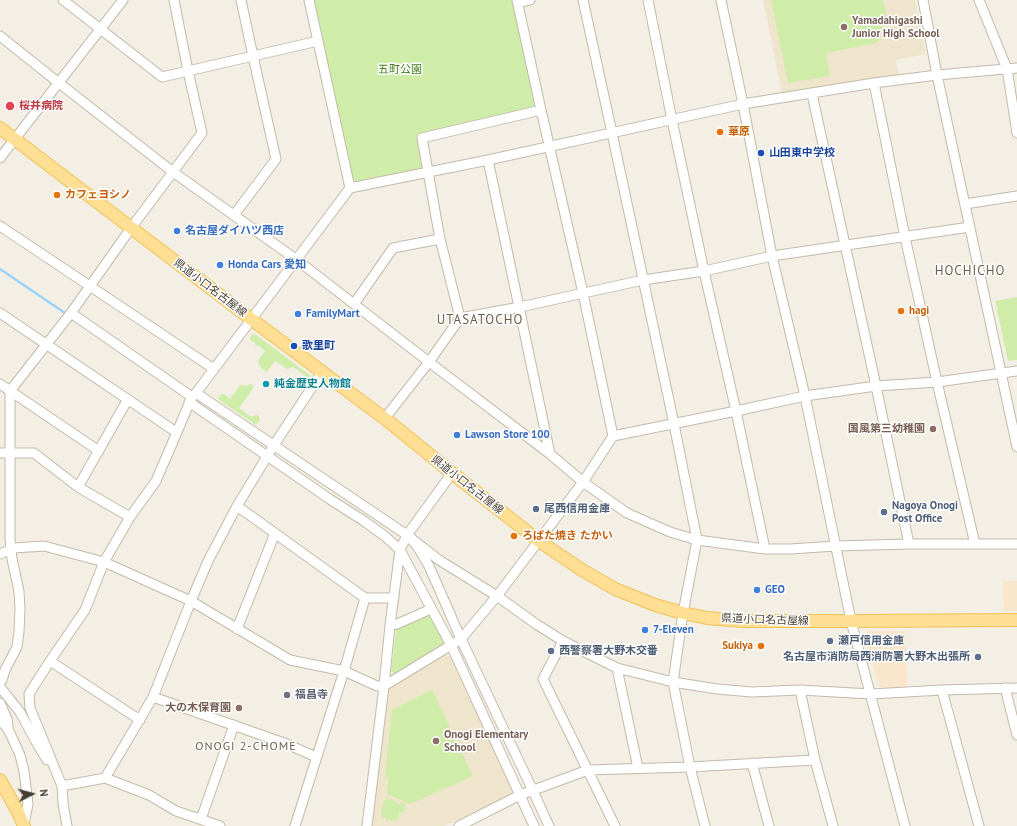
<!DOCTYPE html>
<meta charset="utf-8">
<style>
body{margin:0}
#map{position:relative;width:1017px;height:826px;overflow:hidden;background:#f4efe4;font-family:"PT Sans",sans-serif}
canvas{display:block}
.north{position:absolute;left:12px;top:774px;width:40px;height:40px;-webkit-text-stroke:3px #fff;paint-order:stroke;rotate:84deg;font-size:11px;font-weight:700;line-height:16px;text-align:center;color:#473f33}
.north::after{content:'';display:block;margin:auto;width:14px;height:18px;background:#473f33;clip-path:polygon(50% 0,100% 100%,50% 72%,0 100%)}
</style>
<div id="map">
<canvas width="1017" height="826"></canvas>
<div class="north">N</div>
</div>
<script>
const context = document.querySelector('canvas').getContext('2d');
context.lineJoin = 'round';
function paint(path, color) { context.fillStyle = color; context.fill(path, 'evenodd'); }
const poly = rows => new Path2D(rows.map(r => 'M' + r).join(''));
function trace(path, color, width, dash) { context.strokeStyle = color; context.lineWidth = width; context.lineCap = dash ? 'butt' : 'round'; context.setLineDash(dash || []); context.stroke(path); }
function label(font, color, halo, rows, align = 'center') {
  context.font = font + ' "PT Sans","Noto Sans JP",sans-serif'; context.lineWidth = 3; context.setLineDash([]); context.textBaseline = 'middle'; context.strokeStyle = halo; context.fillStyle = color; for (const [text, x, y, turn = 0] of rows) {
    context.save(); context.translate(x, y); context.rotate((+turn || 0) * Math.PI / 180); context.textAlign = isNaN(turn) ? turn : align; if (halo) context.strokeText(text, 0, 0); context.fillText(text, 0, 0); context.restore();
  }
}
const commercial = poly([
 [1003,581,1017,581,1017,611,1004,612],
 [869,631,906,631,907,687,882,688,879,686,865,638]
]);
const education = poly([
 [763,0,915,0,926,54,896,60,899,77,782,94],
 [444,655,450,656,514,791,512,796,444,826,371,826,388,690]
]);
const green = poly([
 [313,0,515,0,538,109,419,137,423,169,359,183,350,178],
 [771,0,882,0,886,9,886,20,885,25,877,43,826,53,830,76,788,83],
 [1017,297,1017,360,1008,361,995,301],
 [255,334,311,376,311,378,305,386,302,385,300,383,305,376,294,367,287,369,275,361,267,372,261,368,258,361,265,351,259,346,255,345,255,343,251,341,250,339,251,336,252,335],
 [250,383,254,387,239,408,251,417,256,415,259,416,260,420,256,425,218,399,221,394,224,394,230,399,232,395,235,394,235,392,238,389,239,387,241,385,248,386],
 [430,613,447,645,396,675,391,671,396,629],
 [432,690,473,776,410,804,387,794,389,778,385,777,392,710],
 [387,798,389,798,390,800,392,799,398,804,402,802,405,805,404,812,398,813,399,817,395,821,392,821,389,819,387,821,386,820,386,818,384,818,381,816,381,812,383,803]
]);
const stream = poly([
 [0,269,65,313]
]);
const minor = poly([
 [63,0,162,77,318,41],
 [309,0,350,188],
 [517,0,541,110,583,293,613,436],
 [583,0,612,133,674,424,697,540,683,613,673,682,690,767,705,826],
 [648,0,672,120,704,271,736,411,765,549],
 [721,0,743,104,772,256,805,396,851,621,905,826],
 [923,0,937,75,1017,447],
 [979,0,1007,69,1017,133],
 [518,3,530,0],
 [0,36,59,83,173,172,297,260,429,362,550,454,583,482,627,513,670,532,697,540,765,549,790,549,836,546,909,544,1017,544],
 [874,83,905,237,937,382,975,544],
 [812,94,876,386,909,544],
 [0,158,123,0],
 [488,160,550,454],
 [965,204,1017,196],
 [234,215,276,159,253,56,241,0],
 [0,226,214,369],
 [354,304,393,248,440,239],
 [0,313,176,432],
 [71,313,192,397],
 [460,318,520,307,643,280,704,271,772,256,970,227],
 [0,384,99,451],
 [196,393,407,535,417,546,429,566,461,639,533,791,549,826],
 [189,402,331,500,364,521,386,537,400,550,451,645,534,826],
 [385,418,429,362,460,318,440,239,422,138,541,110],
 [0,453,34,453,78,487,130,517],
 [78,487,128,399],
 [237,506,365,598,394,598],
 [407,535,439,560,497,596,536,624,563,641,617,668,673,682,717,689,752,692,800,690,871,694,942,690,1017,688],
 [0,554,14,548,44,546,104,562,191,601,290,660,344,671,377,686,384,686,461,639,497,596,583,482,613,436,736,411,805,396,876,386,937,382,1017,371],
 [390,625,397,624,431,609],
 [237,629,275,533],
 [563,641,543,679,615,826],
 [50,661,140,720],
 [617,668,638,768],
 [0,682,2,680,5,670,17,647,19,632,20,609,19,591,12,559,10,539,10,391,71,313,131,228,202,133,188,71,174,0],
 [0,687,20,712,35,740,47,760],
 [1005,688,1017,735],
 [800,690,815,760,833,826],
 [942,690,979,826],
 [153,697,287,744,316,757],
 [0,703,7,719,8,726],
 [0,719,9,731,20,755,24,771,28,804,24,824],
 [752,763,769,826],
 [105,778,149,795,176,811,220,826],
 [60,781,62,786,105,778,153,697,191,601,208,561,237,506,274,445,322,372],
 [201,819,234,725],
 [67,826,63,803,62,786,30,708,29,694,50,661,85,610,104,562,130,517,156,481,192,397,196,393,350,188,488,160,743,104,874,83,937,75,1017,68],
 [295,826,344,671,365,598],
 [367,826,384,686,390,625,400,550,407,535,452,473],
 [459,826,520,795,588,770,690,767,815,760]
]);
const major = poly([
 [0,128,251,319,388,421,452,473,539,541,582,570,615,589,655,605,683,613,707,618,743,621,851,621,1017,620],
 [0,780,18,812,24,826]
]);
const markers = [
 [844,27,4,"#8d6e63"],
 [10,106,5,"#e0444e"],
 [720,132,4,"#e8710a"],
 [761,153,4,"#1a4fb4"],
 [57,195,4,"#e8710a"],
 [177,231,4,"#3f7fe0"],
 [220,265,4,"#3f7fe0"],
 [901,311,4,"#e8710a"],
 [298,314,4,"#3f7fe0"],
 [294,346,4,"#1a4fb4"],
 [266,384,4,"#0f9aa8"],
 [933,429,4,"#8d6e63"],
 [457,435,4,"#3f7fe0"],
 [536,509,4,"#5c6f8a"],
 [884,512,4,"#5c6f8a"],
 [514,536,4,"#e8710a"],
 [757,590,4,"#3f7fe0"],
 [645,630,4,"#3f7fe0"],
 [830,641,4,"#5c6f8a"],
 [761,646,4,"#e8710a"],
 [551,651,4,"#5c6f8a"],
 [978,657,4,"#5c6f8a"],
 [287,695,4,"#6b7280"],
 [239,708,4,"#8d6e63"],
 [436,741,4,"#8d6e63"]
];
const educationNames = [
 ["Yamadahigashi",852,21],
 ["Junior High School",852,34],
 ["国風第三幼稚園",925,429,"right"],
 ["大の木保育園",231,708,"right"],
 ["Onogi Elementary",444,735],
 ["School",444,748]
];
const parkNames = [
 ["五町公園",400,70]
];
const healthNames = [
 ["桜井病院",19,106]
];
const foodNames = [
 ["華原",728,132],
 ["カフェヨシノ",65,195],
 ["hagi",909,311],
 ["ろばた焼き たかい",522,536],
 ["Sukiya",753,646,"right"]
];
const transitNames = [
 ["山田東中学校",769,153],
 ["歌里町",302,346]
];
const shopNames = [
 ["名古屋ダイハツ西店",185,231],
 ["Honda Cars 愛知",228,265],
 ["FamilyMart",306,314],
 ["Lawson Store 100",465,435],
 ["GEO",765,590],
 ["7-Eleven",653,630]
];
const streetNames = [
 ["県道小口名古屋線",210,288,37],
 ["県道小口名古屋線",467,485,38],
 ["県道小口名古屋線",765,620,2]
];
const cultureNames = [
 ["純金歴史人物館",274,384]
];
const serviceNames = [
 ["Nagoya Onogi",892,506],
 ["Post Office",892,519],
 ["尾西信用金庫",544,509],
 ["瀬戸信用金庫",838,641],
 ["西警察署大野木交番",559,651],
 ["名古屋市消防局西消防署大野木出張所",970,657,"right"]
];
const worshipNames = [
 ["福昌寺",295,695]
];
const neighbourhoodNames = [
 ["ONOGI 2-CHOME",246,747]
];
const quarterNames = [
 ["HOCHICHO",970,271],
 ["UTASATOCHO",480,320]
];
paint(commercial, '#f9e6cd');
paint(education, '#efe5cd');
paint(green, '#cfeda9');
trace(stream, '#9ad2f8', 2.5);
trace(minor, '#c3baa9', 11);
trace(major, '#f0c157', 14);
trace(minor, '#fff', 9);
trace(major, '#ffdf93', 12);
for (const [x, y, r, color] of markers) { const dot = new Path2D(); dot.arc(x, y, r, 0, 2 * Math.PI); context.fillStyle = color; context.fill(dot); trace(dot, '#fff', 1.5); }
label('bold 11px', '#785e54', '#fff', educationNames, 'left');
label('11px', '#457f21', '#fff', parkNames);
label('bold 11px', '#be3a42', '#fff', healthNames, 'left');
label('bold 11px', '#c56008', '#fff', foodNames, 'left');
label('bold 11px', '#164399', '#fff', transitNames, 'left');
label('bold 11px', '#366cbe', '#fff', shopNames, 'left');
label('11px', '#473f33', '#fff', streetNames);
label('bold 11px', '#0d838f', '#fff', cultureNames, 'left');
label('bold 11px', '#4e5e75', '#fff', serviceNames, 'left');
label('bold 11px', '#5b616d', '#fff', worshipNames, 'left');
context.letterSpacing = '1px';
label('12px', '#6b5d4a', '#fff', neighbourhoodNames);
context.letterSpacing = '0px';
context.letterSpacing = '1px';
label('13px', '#6b5d4a', '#fff', quarterNames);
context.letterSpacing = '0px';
</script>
